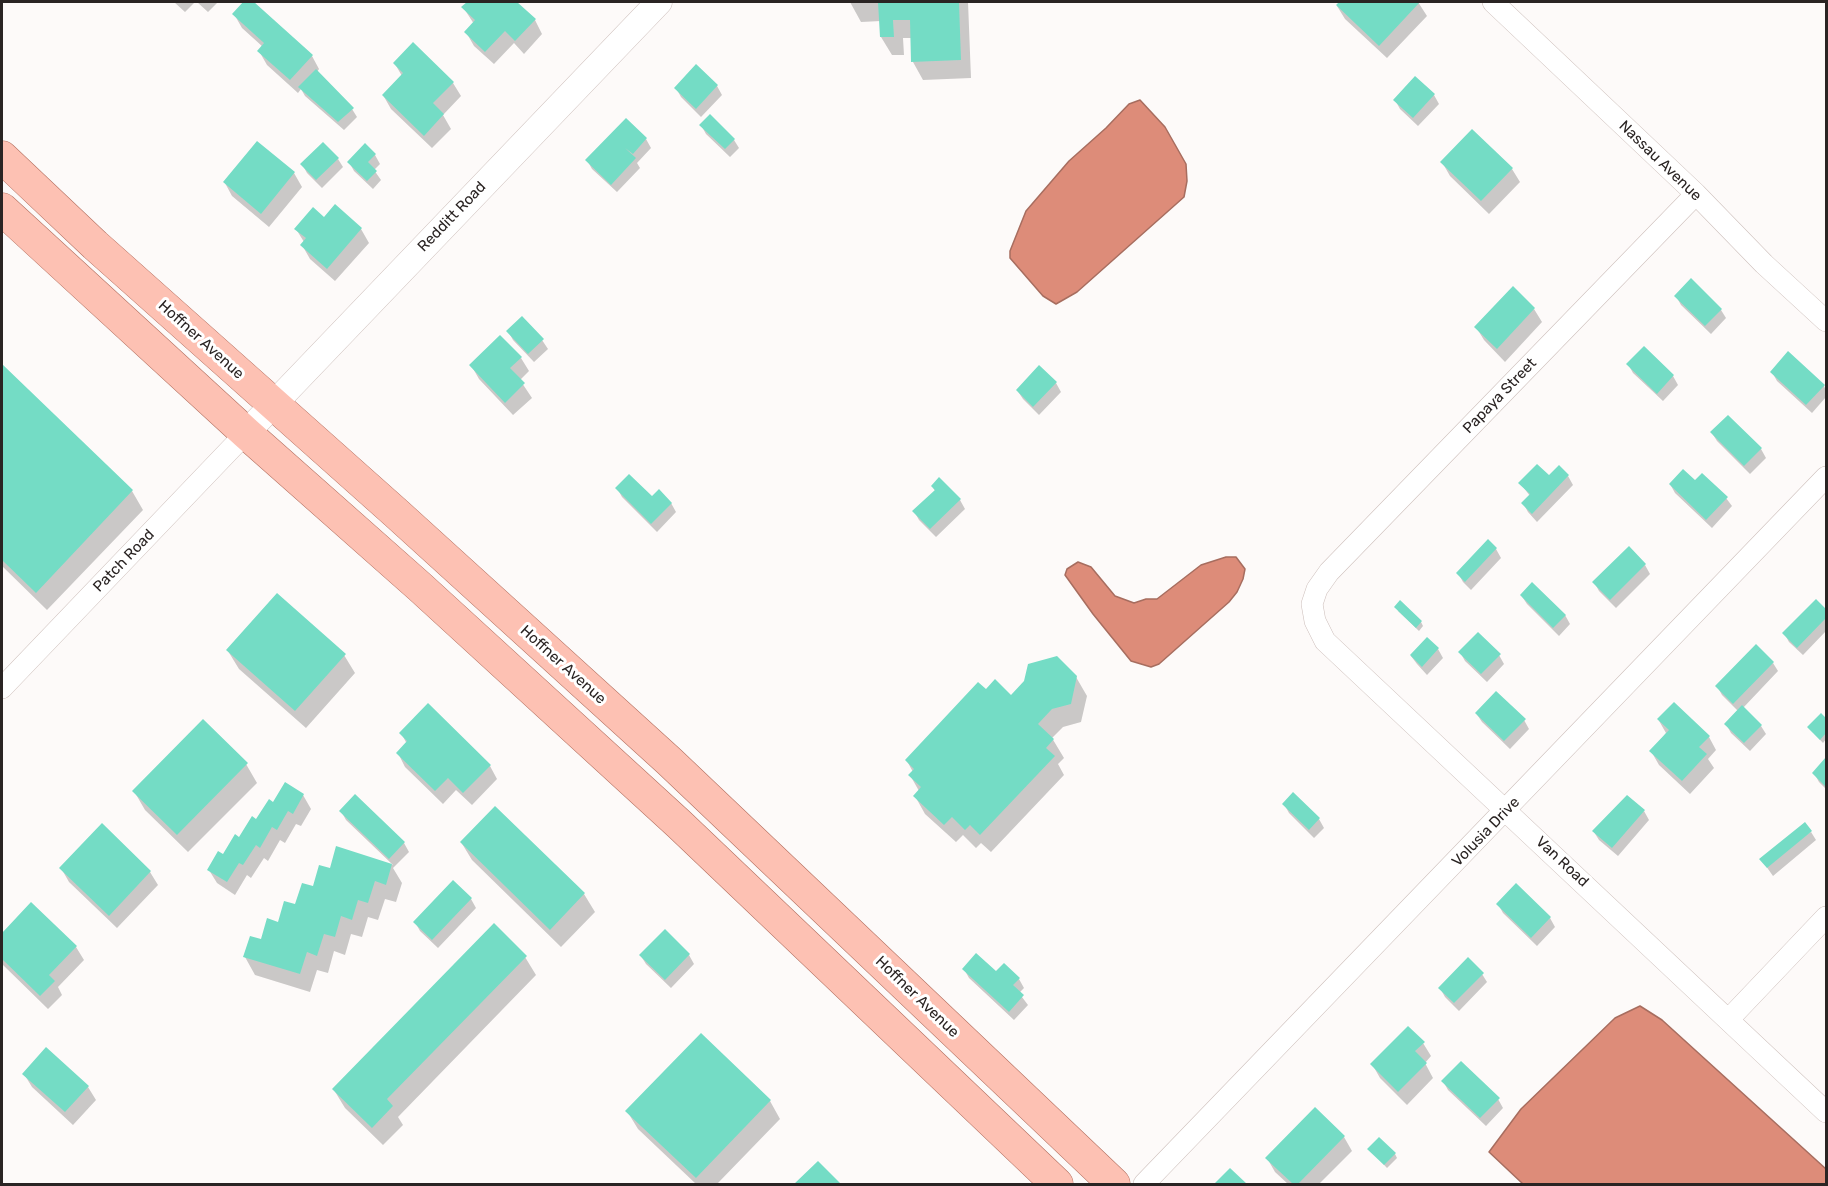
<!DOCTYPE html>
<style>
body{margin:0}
#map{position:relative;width:1828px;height:1186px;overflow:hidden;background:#fdfaf9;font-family:Rubik,sans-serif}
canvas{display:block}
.frame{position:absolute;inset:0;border:3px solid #2a2423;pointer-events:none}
</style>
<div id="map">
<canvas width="1828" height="1186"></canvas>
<div class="frame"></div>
</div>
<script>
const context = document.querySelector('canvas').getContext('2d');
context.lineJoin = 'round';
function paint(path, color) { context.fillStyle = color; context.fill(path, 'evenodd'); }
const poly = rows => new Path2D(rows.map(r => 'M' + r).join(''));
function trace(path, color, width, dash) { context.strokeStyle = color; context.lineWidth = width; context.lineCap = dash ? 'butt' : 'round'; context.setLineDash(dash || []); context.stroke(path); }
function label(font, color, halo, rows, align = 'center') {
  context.font = font + ' Rubik,sans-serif'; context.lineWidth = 6; context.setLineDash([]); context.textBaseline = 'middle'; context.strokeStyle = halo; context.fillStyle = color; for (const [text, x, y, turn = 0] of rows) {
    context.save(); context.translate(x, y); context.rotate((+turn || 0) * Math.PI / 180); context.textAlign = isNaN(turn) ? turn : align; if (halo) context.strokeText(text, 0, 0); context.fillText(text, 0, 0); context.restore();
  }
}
const water = poly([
 [1140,100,1165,127,1186,164,1187,181,1184,197,1077,292,1056,304,1043,296,1010,258,1010,251,1026,211,1069,161,1106,128,1129,104,1140,100],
 [1226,557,1236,557,1245,569,1243,579,1237,592,1229,602,1159,664,1151,667,1131,661,1093,614,1065,575,1067,569,1078,562,1091,567,1115,596,1134,603,1146,599,1157,599,1201,565,1226,557],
 [1640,1006,1662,1020,1826,1169,1826,1184,1523,1184,1489,1152,1521,1109,1615,1018,1640,1006]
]);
const shadow = poly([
 [174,2,195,2,185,12],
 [197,2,218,2,208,12],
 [245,2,252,2,312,56,319,69,317,72,352,109,357,117,344,130,305,96,301,89,298,93,267,65,259,51,263,47,242,28,234,14],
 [469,2,515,2,535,20,542,34,524,54,514,43,494,64,474,46,466,32,474,24,463,7],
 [850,2,968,2,971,78,923,80,913,62,912,38,903,38,904,55,892,55,881,37,881,21,861,22],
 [1341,2,1418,2,1427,16,1387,58,1345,19,1337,6],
 [395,64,453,83,461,96,443,115,451,129,432,148,391,109,383,95,402,76],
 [697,66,717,86,722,95,701,117,681,97,676,88],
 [1434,95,1439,104,1418,126,1400,109,1395,100],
 [701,125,734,140,739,148,730,157,706,134],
 [646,139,651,148,637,163,640,168,617,192,592,169,587,160],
 [257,143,294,173,302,187,269,227,232,196,225,183],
 [365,146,375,155,380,164,374,170,381,180,373,189,354,171,349,162],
 [338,159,343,167,322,188,307,173,302,164],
 [1442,162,1512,169,1520,182,1489,214,1450,176],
 [335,206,361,229,369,243,335,281,310,259,302,245,304,242,296,229,324,219],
 [1676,296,1721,310,1726,318,1711,334,1681,305],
 [1534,309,1542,322,1505,362,1484,340,1476,327],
 [508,331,542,340,548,349,534,362,513,340],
 [1644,348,1673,376,1678,385,1663,401,1633,373,1628,364],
 [521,358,529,371,520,380,532,398,513,415,479,379,471,365],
 [2,366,132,491,143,510,47,610,2,566],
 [1772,372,1824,386,1826,391,1826,397,1812,413,1777,381],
 [1056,383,1061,392,1039,415,1023,399,1017,390],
 [1712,433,1761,449,1766,458,1750,474,1717,441],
 [1568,476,1573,485,1537,522,1528,512,1523,503,1530,496,1520,483,1549,478],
 [939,479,960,500,965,509,936,537,919,520,914,511,935,491,932,486],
 [1695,482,1726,498,1732,506,1712,528,1675,493,1670,484],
 [617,488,671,503,676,512,657,532,622,497],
 [1488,541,1496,549,1501,558,1471,590,1463,582,1458,573],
 [1645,565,1650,574,1616,608,1599,591,1594,582],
 [1521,595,1565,615,1570,624,1559,636,1527,604],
 [1816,601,1826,611,1826,631,1803,655,1789,642,1784,633],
 [1400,602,1421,622,1423,626,1419,631,1398,611],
 [1427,639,1438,649,1443,658,1427,675,1417,664,1411,656],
 [228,651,344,655,355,673,306,728,239,669],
 [1460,652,1499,655,1504,664,1487,682,1465,661],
 [1773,663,1778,671,1743,708,1761,726,1766,734,1750,751,1731,733,1726,724,1738,711,1722,695,1717,686],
 [1076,677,1087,696,1081,722,1063,727,1052,738,1064,758,1058,764,1064,775,991,852,981,843,976,848,963,835,956,842,925,814,915,796,919,791,910,775,913,772,907,761,986,691,1012,697],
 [1476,713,1524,720,1529,729,1510,749,1482,722],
 [1821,715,1826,720,1826,739,1823,743,1809,728],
 [1658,719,1709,737,1716,750,1708,759,1714,768,1690,794,1659,765,1651,751,1666,733],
 [401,733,490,766,497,779,472,805,456,790,443,804,405,767,398,753,407,744],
 [1826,759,1826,789,1819,782,1814,773],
 [246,764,257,783,188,852,145,810,134,791],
 [285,784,303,795,311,809,301,826,296,824,285,843,280,840,268,861,264,858,251,878,247,875,235,895,217,883,209,870,274,804],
 [1284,804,1319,819,1324,828,1314,838,1289,813],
 [495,808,584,894,595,912,561,947,472,860,461,842],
 [341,811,404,843,409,852,393,868,402,883,396,902,385,899,378,920,368,917,362,937,351,934,345,955,334,951,328,973,317,970,310,992,255,975,245,957,331,870,337,848,393,865,346,820],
 [1644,811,1649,820,1618,856,1599,840,1594,832],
 [1811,832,1816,840,1773,876,1761,859],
 [61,868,150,872,158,885,117,928,69,882],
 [453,882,471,899,476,908,438,948,420,931,415,922],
 [1516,885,1550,918,1555,927,1537,946,1503,913,1498,904],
 [31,904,76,947,84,960,58,987,62,995,48,1009,2,964,2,936],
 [665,932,689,955,694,964,671,988,646,964,641,956],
 [525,957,536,975,398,1117,403,1125,383,1145,345,1108,334,1090],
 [964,969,996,973,1019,979,1024,988,1019,993,1028,1005,1014,1020,969,978],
 [1482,974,1487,982,1459,1011,1445,997,1440,988],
 [1423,1043,1431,1056,1425,1063,1433,1078,1407,1105,1380,1078,1372,1064],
 [24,1074,88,1087,96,1100,73,1125,32,1087],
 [1443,1081,1498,1099,1503,1108,1486,1126,1448,1090],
 [770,1101,780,1119,717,1184,696,1184,638,1129,627,1111],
 [1315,1109,1344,1137,1352,1151,1319,1184,1288,1184,1275,1172,1267,1158],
 [1369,1149,1395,1154,1397,1158,1387,1168],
 [818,1163,838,1184,796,1184]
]);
const building = poly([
 [243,2,254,2,313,55,290,80,257,51,264,43,232,14],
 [467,2,517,2,536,19,515,41,505,31,485,52,464,32,475,20,461,7],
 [878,2,959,2,961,60,911,62,910,20,893,20,894,37,880,37],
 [1339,2,1420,2,1379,46,1336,5],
 [413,42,454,82,433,103,444,114,424,136,382,95,403,73,393,63],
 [696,64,718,85,696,109,674,88],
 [316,69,354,108,338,122,298,87],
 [1415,76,1435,94,1413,118,1393,100],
 [710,114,735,139,725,149,699,125],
 [626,118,647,138,633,154,625,148,636,158,611,185,585,160],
 [1472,129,1513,168,1481,201,1440,162],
 [257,141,295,172,261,214,223,182],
 [323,142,339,158,316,180,300,164],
 [365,143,376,154,368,162,377,171,367,181,347,162],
 [335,204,362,228,327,269,300,245,306,238,294,229,313,207,324,217],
 [1691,278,1722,309,1705,326,1674,296],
 [1513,286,1535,308,1497,349,1474,327],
 [522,316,544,339,528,354,506,331],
 [500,335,522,357,510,368,525,383,505,403,469,365],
 [1644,346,1674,375,1657,394,1626,364],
 [1788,351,1825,385,1806,405,1770,372],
 [2,364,133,490,36,593,2,560],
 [1039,365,1057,382,1033,407,1016,390],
 [1728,415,1762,448,1744,466,1710,432],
 [1537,464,1549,475,1559,465,1569,475,1532,514,1521,503,1530,494,1518,483],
 [1683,469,1695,480,1702,473,1728,497,1706,520,1669,484],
 [629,474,652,496,659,489,672,503,651,524,615,488],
 [939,477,961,499,930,529,912,511,935,490,931,486],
 [1488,539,1497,548,1465,582,1456,573],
 [1629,546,1646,564,1610,600,1592,582],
 [1532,582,1566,615,1553,628,1520,595],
 [277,593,346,654,295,711,226,650],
 [1816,599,1826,609,1826,618,1797,648,1782,633],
 [1400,600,1422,621,1416,628,1394,607],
 [1478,632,1501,654,1481,674,1458,652],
 [1427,637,1439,648,1422,667,1410,655],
 [1756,644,1774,662,1733,704,1715,686],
 [1057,656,1077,676,1071,704,1052,709,1038,724,1054,739,1046,748,1055,756,980,835,970,825,965,830,952,817,944,825,913,796,921,787,908,775,914,769,905,760,978,682,986,689,995,679,1011,695,1024,681,1028,664],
 [1496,691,1526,719,1504,741,1475,713],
 [1674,702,1710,736,1699,747,1707,754,1682,781,1649,751,1669,730,1657,719],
 [428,703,491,765,463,793,448,778,435,791,396,753,407,741,399,733],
 [1742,705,1762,725,1744,743,1724,724],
 [1821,713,1826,718,1826,733,1820,740,1807,727],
 [203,719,248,763,177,835,132,791],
 [1826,757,1826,787,1812,773],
 [285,782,304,794,293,814,288,811,277,830,272,827,260,848,256,845,243,865,239,863,227,882,207,870,218,851,223,854,235,834,239,837,252,816,256,819,269,799,273,802],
 [1293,792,1320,818,1309,830,1282,804],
 [355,794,405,842,389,859,339,811],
 [1627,795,1645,810,1612,848,1592,831],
 [495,806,585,893,550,930,460,842],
 [1805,822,1812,831,1767,868,1759,859],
 [102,823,151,871,109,916,59,868],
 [336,846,392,864,386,885,375,881,368,903,358,900,352,920,341,916,335,937,324,934,317,956,307,952,300,974,243,957,250,936,261,939,267,918,278,922,284,901,295,904,302,883,313,886,319,865,330,868],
 [453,880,472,898,432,940,413,922],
 [1516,883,1551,917,1531,938,1496,904],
 [31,902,77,946,49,975,55,981,40,996,2,959,2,933],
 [494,923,527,956,387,1099,393,1106,372,1128,332,1089],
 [665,929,690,954,665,980,639,955],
 [976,953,996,971,1004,963,1020,978,1013,985,1024,995,1009,1012,962,969],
 [1468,957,1484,973,1454,1003,1438,988],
 [1408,1026,1425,1042,1415,1051,1427,1063,1398,1092,1370,1064],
 [701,1033,771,1100,696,1178,625,1111],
 [46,1047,89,1086,65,1112,22,1074],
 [1461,1061,1500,1098,1480,1118,1441,1081],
 [1315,1107,1345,1136,1298,1184,1293,1184,1265,1158],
 [1379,1137,1396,1153,1384,1165,1367,1149],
 [818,1161,841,1184,794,1184],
 [1230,1168,1247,1184,1214,1184]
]);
const minor = poly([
 [1493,2,1696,194,1764,264,1826,321],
 [1696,194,1329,572,1317,589,1312,604,1315,621,1325,641,1826,1112],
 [2,688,246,433],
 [1729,1019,1826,917],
 [1144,1184,1826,477]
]);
const tertiary = poly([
 [246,433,659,2]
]);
const primary = poly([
 [2,157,95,245,396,513,669,761,1114,1184],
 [2,209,246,433,420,587,679,824,1057,1184]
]);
const streetNames = [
 ["Nassau Avenue",1660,161,44],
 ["Redditt Road",452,217,-46],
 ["Hoffner Avenue",201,340,42],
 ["Papaya Street",1500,396,-46],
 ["Patch Road",124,561,-46],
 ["Hoffner Avenue",563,665,42],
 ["Volusia Drive",1486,832,-46],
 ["Van Road",1562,862,43],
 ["Hoffner Avenue",917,997,44]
];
paint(water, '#dd8c79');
trace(water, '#a76d5f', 1.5);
paint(shadow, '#0003');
paint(building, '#74dcc5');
trace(minor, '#cdbfbb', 22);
trace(tertiary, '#cdbfbb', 27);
trace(primary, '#b26f5f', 33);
trace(minor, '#fff', 21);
trace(tertiary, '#fff', 26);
trace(primary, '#fdc1b3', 32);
label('15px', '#2a2423', '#fff', streetNames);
</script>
